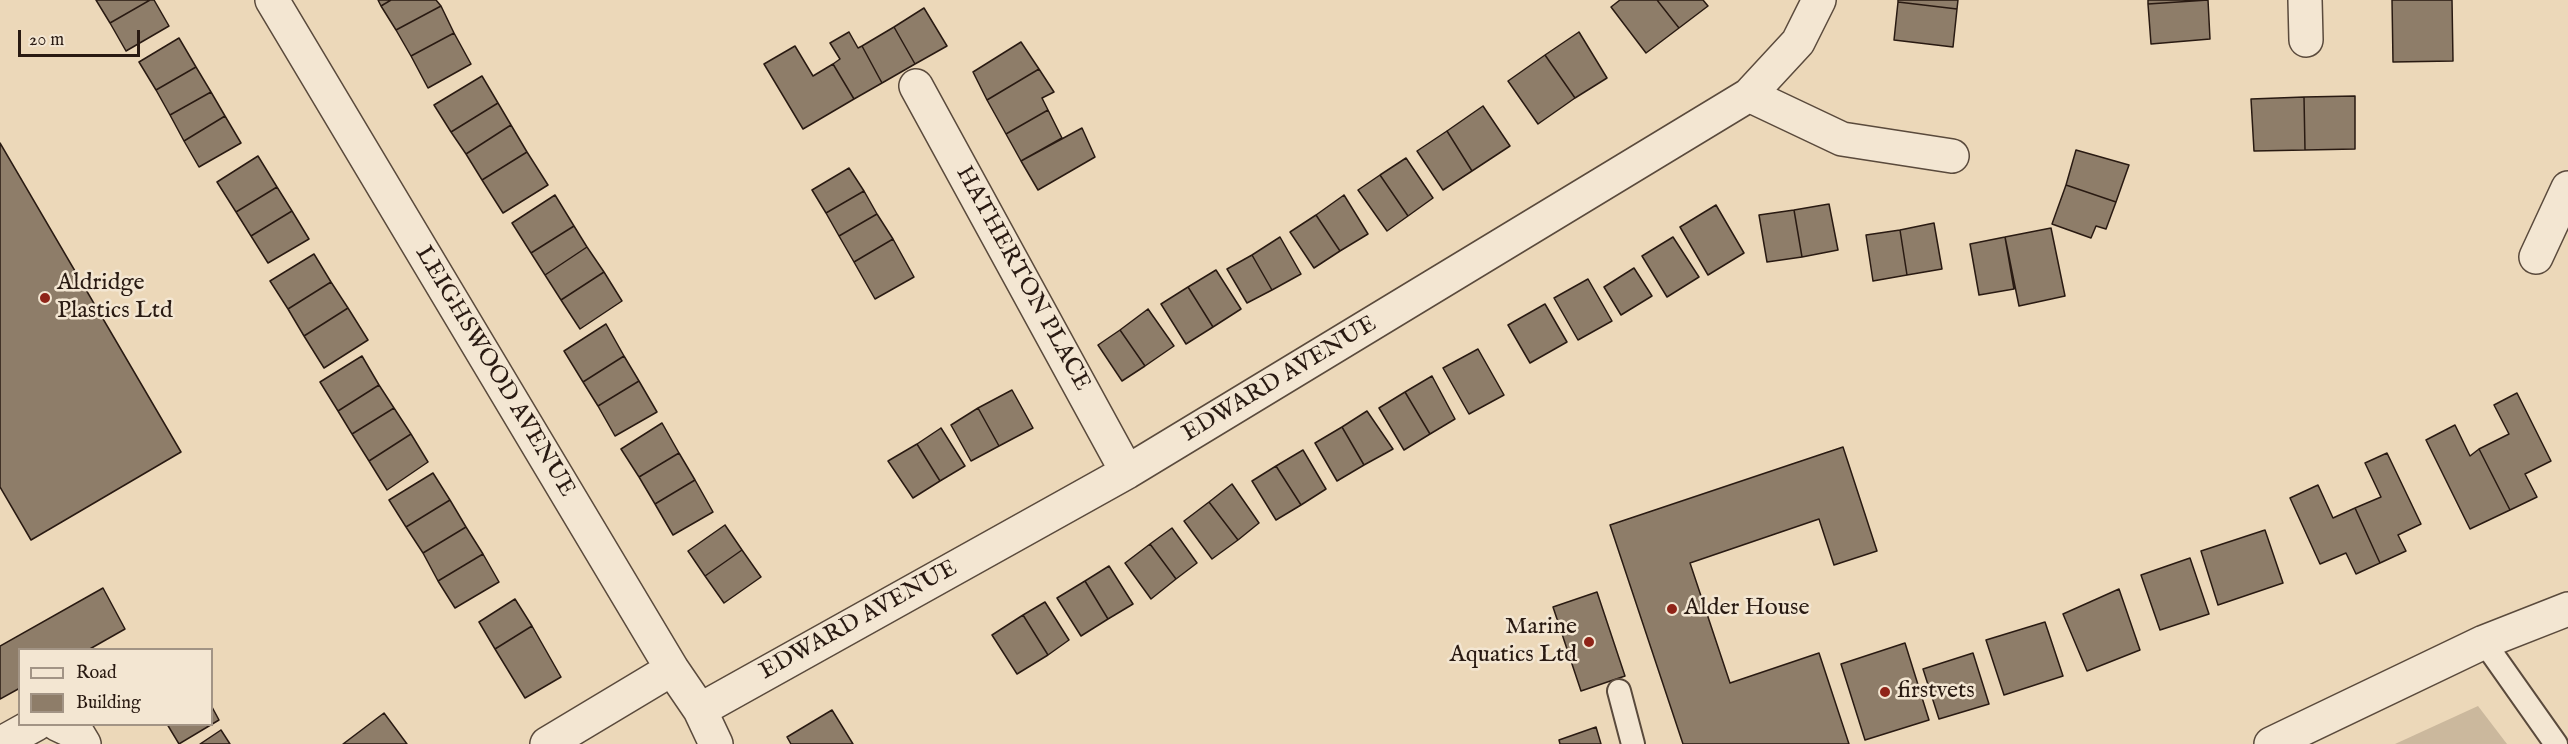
<!DOCTYPE html>
<style>
body{margin:0}
#map{position:relative;width:2568px;height:744px;overflow:hidden;background:#ecd8b9;font-family:"IM FELL English",serif}
canvas{display:block}
.legend{position:absolute;left:18px;top:648px;width:195px;height:78px;box-sizing:border-box;background:#f3e6d2;border:2px solid #a29485;margin:0;padding:8px 10px;list-style:none;font-size:18px;color:#291a12}
.legend li{display:flex;align-items:center;gap:12px;height:30px}
.legend b{width:30px;border:2px solid #a29485}
.scale{position:absolute;left:18px;top:30px;width:122px;height:27px;box-sizing:border-box;border:3px solid #291a12;border-top:0;padding-left:8px;font-size:18px;line-height:21px;white-space:nowrap;color:#291a12;-webkit-text-stroke:4px #f3e6d2;paint-order:stroke}
</style>
<div id="map">
<canvas width="2568" height="744"></canvas>
<ul class="legend">
<li><b style="height:8px;background:#f3e6d2"></b>Road</li>
<li><b style="height:16px;background:#8e7d69"></b>Building</li>
</ul>
<div class="scale">20 m</div>
</div>
<script>
const context = document.querySelector('canvas').getContext('2d');
context.lineJoin = 'round';
function paint(path, color) { context.fillStyle = color; context.fill(path, 'evenodd'); }
const poly = rows => new Path2D(rows.map(r => 'M' + r).join(''));
function trace(path, color, width, dash) { context.strokeStyle = color; context.lineWidth = width; context.lineCap = dash ? 'butt' : 'round'; context.setLineDash(dash || []); context.stroke(path); }
function label(font, color, halo, rows, align = 'center') {
  context.font = font + ' "IM FELL English",serif'; context.lineWidth = 5; context.setLineDash([]); context.textBaseline = 'middle'; context.strokeStyle = halo; context.fillStyle = color; for (const [text, x, y, turn = 0] of rows) {
    context.save(); context.translate(x, y); context.rotate((+turn || 0) * Math.PI / 180); context.textAlign = isNaN(turn) ? turn : align; if (halo) context.strokeText(text, 0, 0); context.fillText(text, 0, 0); context.restore();
  }
}
const green = poly([
 [2478,706,2507,744,2395,744]
]);
const building = poly([
 [96,0,150,0,110,23,96,0],
 [150,0,154,0,169,26,126,51,110,23,150,0],
 [378,0,391,0,381,6,378,0],
 [391,0,436,0,441,6,396,30,381,6,391,0],
 [1620,0,1657,0,1679,28,1646,53,1611,7,1620,0],
 [1657,0,1703,0,1708,6,1679,28,1657,0],
 [1898,0,1958,0,1957,9,1898,2,1898,0],
 [2148,0,2208,0,2148,4,2148,0],
 [2208,0,2210,39,2151,44,2148,4,2208,0],
 [2392,0,2452,0,2453,61,2393,62,2392,0],
 [1898,2,1957,9,1953,47,1894,40,1898,2],
 [441,6,454,33,411,56,396,30,441,6],
 [924,8,947,46,915,64,894,27,924,8],
 [894,27,915,64,882,83,862,46,894,27],
 [849,32,858,48,862,46,882,83,854,99,833,64,840,59,830,43,849,32],
 [1579,32,1607,78,1575,98,1545,55,1579,32],
 [454,33,471,64,428,88,411,56,454,33],
 [179,38,196,67,156,90,139,62,179,38],
 [1021,42,1039,69,987,100,973,72,1021,42],
 [795,46,813,76,833,64,854,99,803,129,764,64,795,46],
 [1545,55,1575,98,1538,124,1508,81,1545,55],
 [196,67,211,92,170,115,156,90,196,67],
 [1039,69,1054,92,1042,98,1048,110,1006,134,987,100,1039,69],
 [482,76,498,103,451,132,434,105,482,76],
 [211,92,225,116,184,141,170,115,211,92],
 [2355,96,2355,149,2305,150,2304,97,2355,96],
 [2304,97,2305,150,2254,151,2251,99,2304,97],
 [498,103,511,125,466,154,451,132,498,103],
 [1483,106,1510,146,1472,171,1447,131,1483,106],
 [1048,110,1062,138,1021,161,1006,134,1048,110],
 [225,116,241,143,199,167,184,141,225,116],
 [511,125,527,152,482,180,466,154,511,125],
 [1082,128,1095,157,1038,190,1021,161,1082,128],
 [1447,131,1472,171,1443,190,1417,151,1447,131],
 [0,143,181,452,31,540,0,487,0,143],
 [2076,150,2129,165,2116,202,2066,185,2076,150],
 [527,152,548,185,503,213,482,180,527,152],
 [258,156,277,187,236,212,217,182,258,156],
 [1406,158,1433,198,1408,216,1380,175,1406,158],
 [849,168,864,191,826,213,812,190,849,168],
 [1380,175,1408,216,1387,231,1358,190,1380,175],
 [2066,185,2116,202,2106,229,2096,226,2091,238,2052,224,2066,185],
 [277,187,292,211,251,236,236,212,277,187],
 [864,191,877,214,839,236,826,213,864,191],
 [555,195,574,226,531,253,512,223,555,195],
 [1344,195,1368,234,1340,251,1316,215,1344,195],
 [1829,204,1838,250,1802,257,1794,210,1829,204],
 [1716,205,1744,253,1708,275,1680,227,1716,205],
 [1794,210,1802,257,1767,262,1759,215,1794,210],
 [292,211,309,239,268,263,251,236,292,211],
 [877,214,893,239,854,262,839,236,877,214],
 [1316,215,1340,251,1314,268,1290,232,1316,215],
 [1934,223,1942,269,1907,275,1900,230,1934,223],
 [574,226,587,247,545,275,531,253,574,226],
 [2051,228,2065,296,2019,306,2005,237,2051,228],
 [1900,230,1907,275,1873,281,1866,235,1900,230],
 [1280,237,1301,274,1272,290,1252,255,1280,237],
 [1673,237,1699,277,1667,297,1642,256,1673,237],
 [2005,237,2014,289,1979,295,1970,244,2005,237],
 [893,239,914,277,875,299,854,262,893,239],
 [587,247,604,272,561,300,545,275,587,247],
 [314,254,331,282,288,309,270,281,314,254],
 [1252,255,1272,290,1247,303,1227,269,1252,255],
 [1634,268,1652,296,1621,315,1604,287,1634,268],
 [1216,270,1241,309,1213,327,1188,287,1216,270],
 [604,272,622,301,580,329,561,300,604,272],
 [1588,279,1612,321,1578,340,1554,298,1588,279],
 [331,282,348,308,304,336,288,309,331,282],
 [1188,287,1213,327,1186,344,1161,304,1188,287],
 [1545,304,1567,342,1530,363,1508,325,1545,304],
 [348,308,368,340,324,368,304,336,348,308],
 [1148,309,1174,346,1145,366,1120,330,1148,309],
 [606,324,624,356,583,382,564,351,606,324],
 [1120,330,1145,366,1122,381,1098,345,1120,330],
 [1478,349,1504,395,1469,414,1443,368,1478,349],
 [362,356,379,385,338,411,320,382,362,356],
 [624,356,639,381,598,406,583,382,624,356],
 [1432,376,1455,419,1430,434,1405,392,1432,376],
 [639,381,657,412,615,436,598,406,639,381],
 [379,385,394,408,352,434,338,411,379,385],
 [1012,390,1033,428,999,446,978,408,1012,390],
 [1405,392,1430,434,1404,450,1379,408,1405,392],
 [2517,393,2551,461,2525,474,2537,497,2510,510,2479,449,2509,434,2494,405,2517,393],
 [394,408,411,434,369,461,352,434,394,408],
 [978,408,999,446,971,461,951,425,978,408],
 [1367,411,1393,449,1364,465,1342,427,1367,411],
 [662,423,679,453,639,477,621,449,662,423],
 [2455,425,2470,456,2479,449,2510,510,2470,529,2426,440,2455,425],
 [1342,427,1364,465,1337,481,1315,443,1342,427],
 [941,428,965,466,940,481,917,444,941,428],
 [411,434,428,462,387,490,369,461,411,434],
 [917,444,940,481,913,498,888,461,917,444],
 [1843,447,1877,551,1834,565,1819,519,1690,563,1730,683,1819,653,1849,744,1683,744,1610,525,1843,447],
 [1303,450,1326,489,1301,505,1276,466,1303,450],
 [679,453,695,480,655,504,639,477,679,453],
 [2387,453,2421,524,2398,535,2406,551,2380,563,2355,508,2381,497,2365,463,2387,453],
 [1276,466,1301,505,1276,520,1252,481,1276,466],
 [433,473,450,500,406,527,389,500,433,473],
 [695,480,713,512,673,535,655,504,695,480],
 [1232,484,1259,523,1238,540,1209,502,1232,484],
 [2318,485,2333,518,2355,508,2380,563,2356,574,2346,553,2320,564,2290,498,2318,485],
 [450,500,466,527,423,553,406,527,450,500],
 [1209,502,1238,540,1212,559,1184,521,1209,502],
 [725,525,742,550,705,576,688,551,725,525],
 [466,527,483,554,438,581,423,553,466,527],
 [1172,528,1197,563,1176,579,1150,544,1172,528],
 [2265,530,2283,583,2218,605,2201,551,2265,530],
 [1150,544,1176,579,1151,599,1125,563,1150,544],
 [742,550,761,577,724,603,705,576,742,550],
 [483,554,499,582,455,608,438,581,483,554],
 [2190,558,2209,614,2160,630,2141,575,2190,558],
 [1109,566,1133,604,1108,619,1085,581,1109,566],
 [1085,581,1108,619,1081,636,1057,598,1085,581],
 [103,588,125,629,88,650,20,650,20,688,0,699,0,646,103,588],
 [2119,589,2140,650,2087,671,2063,614,2119,589],
 [1597,592,1625,676,1581,691,1553,607,1597,592],
 [515,599,532,626,495,649,479,622,515,599],
 [1045,602,1069,640,1048,655,1023,615,1045,602],
 [1023,615,1048,655,1017,674,992,635,1023,615],
 [2045,622,2063,676,2004,695,1986,640,2045,622],
 [532,626,561,677,525,698,495,649,532,626],
 [1905,643,1929,720,1865,740,1841,664,1905,643],
 [1973,653,1989,704,1939,719,1923,669,1973,653],
 [212,707,219,720,179,744,167,724,212,724,212,707],
 [832,710,853,744,791,744,787,737,832,710],
 [384,713,407,744,343,744,384,713],
 [1596,727,1601,744,1560,744,1559,740,1596,727],
 [221,730,230,744,200,744,221,730]
]);
const service = poly([
 [2484,642,2556,744],
 [1619,691,1633,744]
]);
const minor = poly([
 [272,0,672,669,700,710,716,744],
 [2305,0,2306,40],
 [916,86,1127,472],
 [1749,95,1842,139,1952,156],
 [2536,257,2568,188],
 [700,710,1127,472,1749,95,1798,42,1819,0],
 [57,724,78,734,84,744],
 [0,744,36,724],
 [547,744,672,669]
]);
const tertiary = poly([
 [2271,744,2484,642,2568,609]
]);
const markers = [
 [45,298,6,"#8f2418"],
 [1672,609,6,"#8f2418"],
 [1589,642,6,"#8f2418"],
 [1885,692,6,"#8f2418"]
];
const streetNames = [
 ["HATHERTON PLACE",1022,279,61],
 ["LEIGHSWOOD AVENUE",494,372,59],
 ["EDWARD AVENUE",1280,380,-31],
 ["EDWARD AVENUE",859,621,-29]
];
const poiNames = [
 ["Aldridge",57,284],
 ["Plastics Ltd",57,312],
 ["Alder House",1684,609],
 ["Marine",1577,628,"right"],
 ["Aquatics Ltd",1577,656,"right"],
 ["firstvets",1897,692]
];
paint(green, '#cbb89d');
paint(building, '#8e7d69');
trace(building, '#291a12', 1.5);
trace(service, '#5a4a3c', 26);
trace(minor, '#5a4a3c', 36);
trace(tertiary, '#5a4a3c', 36);
trace(service, '#f3e6d2', 22);
trace(minor, '#f3e6d2', 33);
trace(tertiary, '#f3e6d2', 33);
for (const [x, y, r, color] of markers) { const dot = new Path2D(); dot.arc(x, y, r, 0, 2 * Math.PI); context.fillStyle = color; context.fill(dot); trace(dot, '#f3e6d2', 2); }
label('24px', '#291a12', '#f3e6d2', streetNames);
label('24px', '#291a12', '#f3e6d2', poiNames, 'left');
</script>
